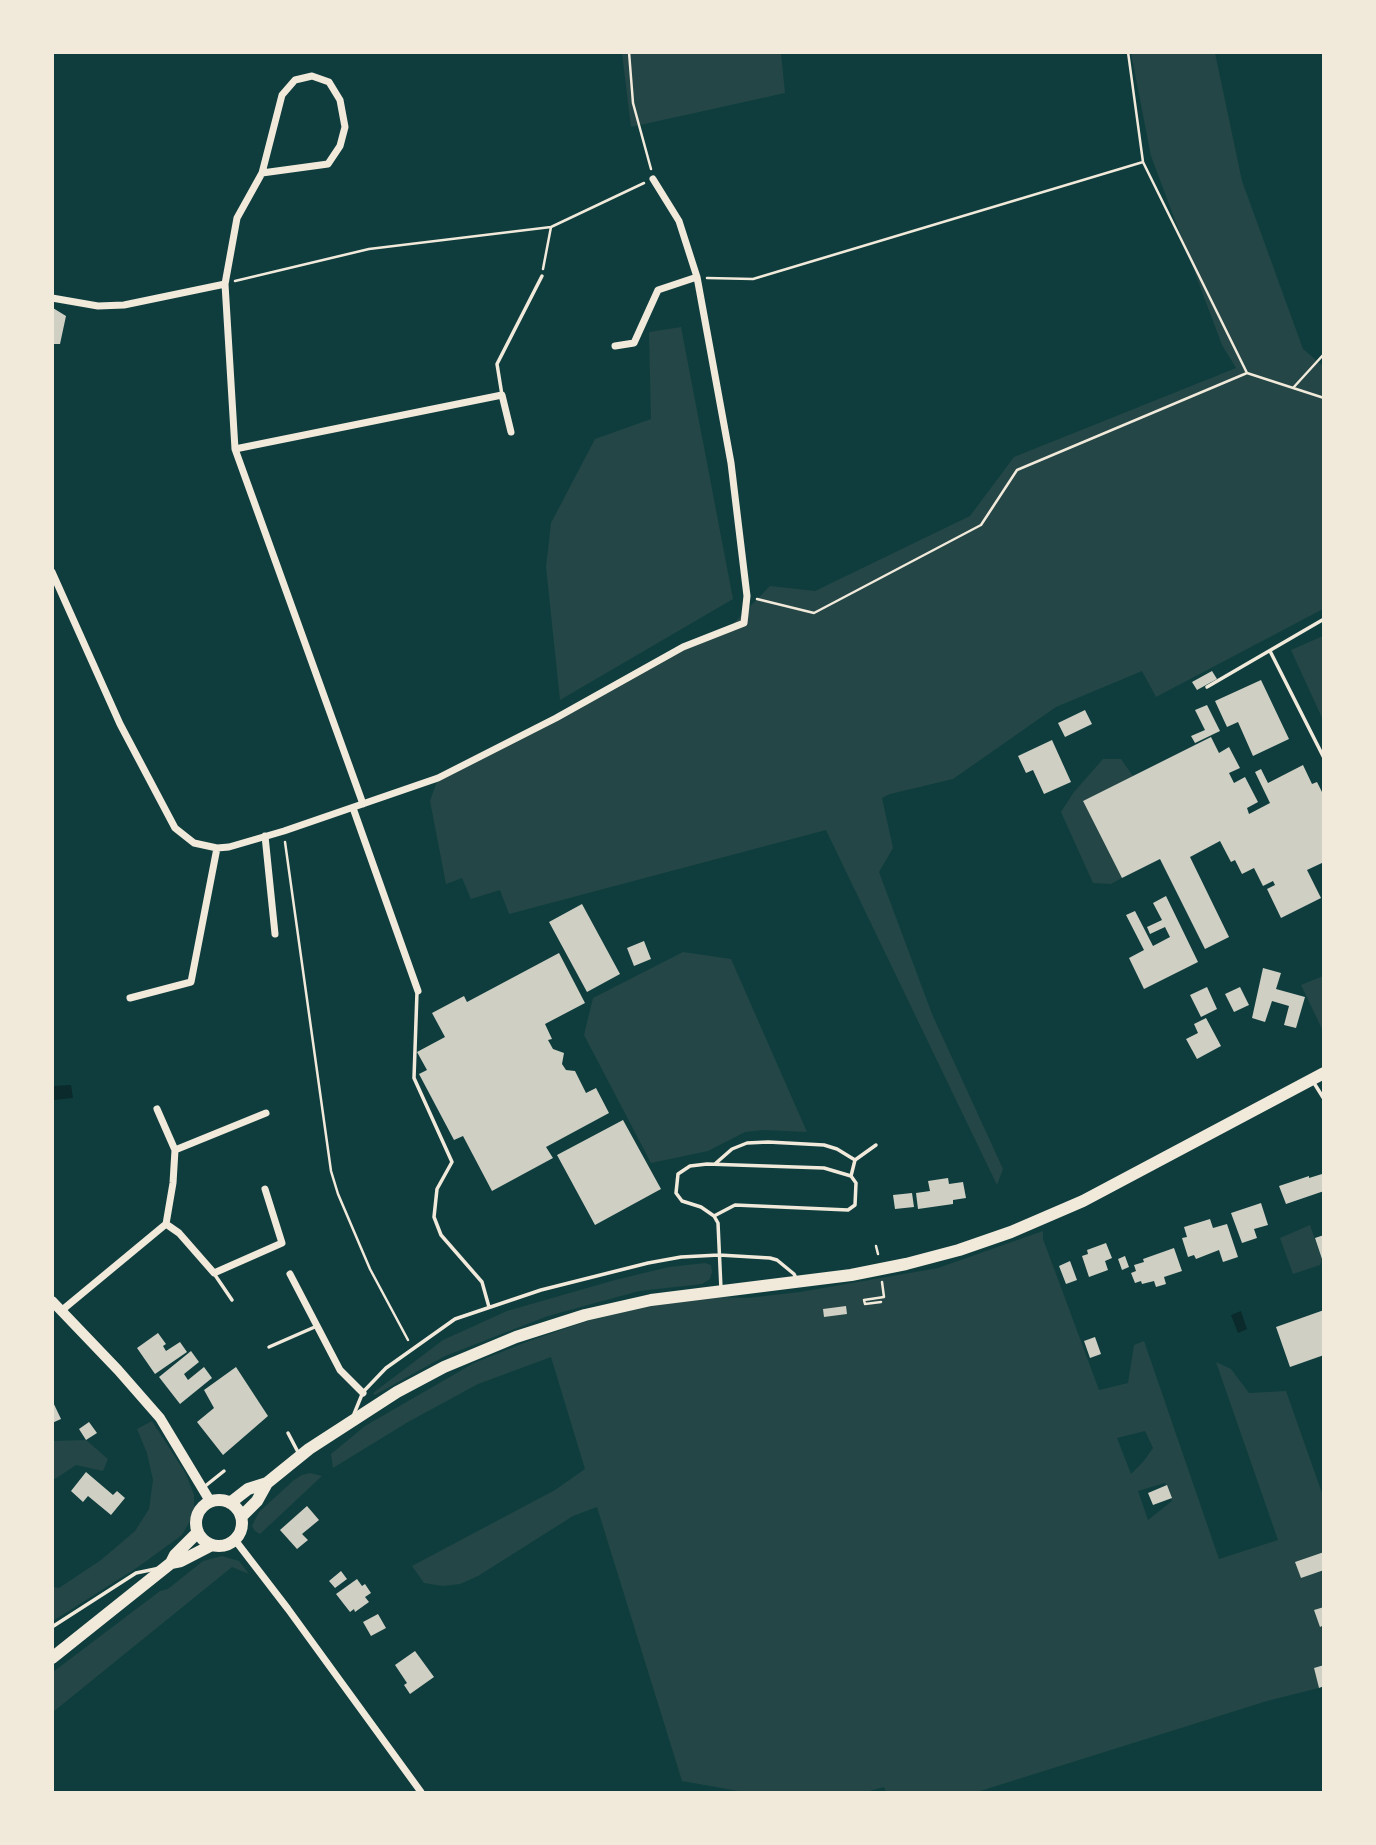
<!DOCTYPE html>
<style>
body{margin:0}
#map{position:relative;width:1376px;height:1845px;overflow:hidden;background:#0f3d3e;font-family:Arial,sans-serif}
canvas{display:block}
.frame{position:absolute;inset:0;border:54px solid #f1e9da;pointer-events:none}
</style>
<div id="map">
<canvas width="1376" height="1845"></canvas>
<div class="frame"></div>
</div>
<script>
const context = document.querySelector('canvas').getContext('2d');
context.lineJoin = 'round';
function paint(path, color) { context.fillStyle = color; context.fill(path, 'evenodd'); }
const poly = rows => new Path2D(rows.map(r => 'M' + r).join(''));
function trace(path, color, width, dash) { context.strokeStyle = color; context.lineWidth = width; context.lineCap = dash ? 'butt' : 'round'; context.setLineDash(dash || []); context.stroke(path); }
const green = poly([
 [622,53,781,53,785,93,631,127],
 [1131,53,1215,53,1242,181,1303,349,1323,366,1323,609,1156,697,1142,671,1056,707,953,779,890,794,882,798,893,848,879,872,932,1014,1003,1169,997,1185,826,830,509,914,500,890,471,899,462,878,446,884,430,801,438,778,683,647,726,631,770,586,815,591,970,516,1014,457,1236,368,1222,345,1151,156],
 [681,327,733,599,560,700,546,567,551,523,595,439,651,419,649,332],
 [1323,636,1324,636,1323,720,1291,650],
 [1103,759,1121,759,1133,776,1083,801,1122,878,1111,884,1093,883,1061,812,1074,792],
 [683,952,731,959,807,1132,763,1130,745,1132,708,1151,651,1163,584,1035,593,998],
 [1323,976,1323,1031,1301,985],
 [1310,1225,1322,1260,1320,1265,1293,1274,1280,1238],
 [1043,1231,1043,1239,1099,1390,1128,1383,1134,1345,1144,1341,1219,1559,1278,1540,1216,1362,1231,1369,1249,1393,1286,1391,1323,1496,1323,1665,1314,1668,1319,1688,1267,1701,977,1792,886,1792,884,1787,866,1792,744,1792,682,1781,597,1507,573,1516,478,1576,460,1584,443,1586,424,1583,412,1566,555,1490,585,1469,551,1357,478,1384,408,1422,333,1468,331,1454,365,1426,474,1363,529,1341,590,1320,651,1306,718,1297,747,1298,800,1292,938,1268],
 [1145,1431,1153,1448,1143,1462,1131,1474,1117,1438],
 [1165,1483,1172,1501,1148,1520,1138,1491],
 [705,1263,711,1265,712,1272,710,1279,702,1284,639,1291,548,1316,445,1356,375,1395,373,1393,443,1340,507,1311,615,1280,669,1267],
 [152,1421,186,1474,194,1495,194,1514,182,1535,138,1567,53,1621,53,1587,59,1588,101,1560,135,1531,149,1509,153,1480,147,1453,137,1429],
 [86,1440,108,1459,103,1471,76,1465,55,1479,53,1478,53,1441],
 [310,1473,322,1476,260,1534,255,1531,252,1526,259,1512,294,1480,302,1475],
 [222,1556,239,1561,249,1574,232,1567,53,1712,53,1672,160,1591,168,1589,203,1561]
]);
const water = poly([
 [71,1085,73,1098,53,1100,53,1086],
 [1241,1311,1247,1329,1238,1333,1231,1315]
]);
const building = poly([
 [53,308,66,316,60,344,52,344],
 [1212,671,1217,679,1197,690,1192,682],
 [1261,680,1289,739,1253,756,1238,722,1227,727,1215,701],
 [1207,705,1220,731,1195,743,1191,736,1205,730,1195,710],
 [1085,710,1092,724,1065,737,1058,723],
 [1211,737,1219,753,1229,747,1240,768,1229,773,1234,783,1245,777,1258,802,1247,808,1249,814,1270,803,1255,772,1261,769,1268,783,1303,765,1312,784,1317,782,1324,796,1324,862,1307,870,1321,898,1281,918,1267,889,1275,885,1273,881,1263,886,1254,868,1242,874,1235,860,1231,862,1220,841,1190,857,1229,937,1205,949,1160,859,1122,878,1083,801],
 [1052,740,1071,782,1044,794,1033,770,1026,773,1018,756],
 [1166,896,1198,962,1144,989,1129,958,1144,950,1126,915,1135,911,1153,946,1170,937,1165,927,1150,934,1147,927,1162,920,1153,903],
 [582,904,620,974,587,992,549,922],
 [644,941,651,959,634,966,627,948],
 [559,953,585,1003,545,1024,552,1039,548,1040,553,1049,564,1053,562,1064,566,1070,575,1071,586,1093,596,1088,609,1113,546,1147,553,1158,492,1191,463,1136,454,1140,419,1074,427,1070,417,1052,445,1037,432,1013,464,996,467,1002],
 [1263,968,1281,973,1276,989,1305,997,1296,1028,1284,1025,1289,1006,1272,1001,1265,1022,1252,1018],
 [1207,987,1217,1009,1201,1017,1190,995],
 [1240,987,1249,1005,1234,1012,1225,994],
 [1206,1018,1221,1046,1197,1059,1186,1039,1198,1033,1194,1024],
 [623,1120,661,1189,595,1225,557,1155],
 [1322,1174,1324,1191,1286,1204,1279,1186,1309,1176,1309,1178],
 [948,1178,949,1184,963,1182,966,1198,953,1200,953,1204,918,1209,916,1193,930,1191,928,1181],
 [912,1193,914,1207,895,1209,893,1195],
 [1261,1203,1268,1225,1254,1229,1257,1238,1242,1243,1231,1213],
 [1210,1219,1213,1228,1227,1224,1238,1257,1223,1262,1219,1250,1196,1259,1194,1255,1188,1257,1182,1238,1187,1237,1184,1227],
 [1324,1235,1324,1262,1323,1262,1315,1238],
 [1106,1243,1112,1258,1105,1261,1108,1270,1089,1277,1082,1256,1088,1254,1087,1250],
 [1174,1248,1182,1271,1164,1277,1166,1284,1156,1287,1154,1281,1142,1284,1141,1281,1135,1283,1131,1273,1136,1271,1134,1265,1144,1262,1143,1259],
 [1125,1256,1129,1267,1122,1270,1118,1259],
 [1070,1261,1077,1280,1066,1284,1059,1266],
 [846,1306,847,1314,824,1317,823,1309],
 [1324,1310,1324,1355,1290,1367,1276,1327],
 [158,1333,166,1344,163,1346,166,1351,180,1342,187,1352,155,1374,137,1348],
 [1095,1337,1101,1354,1090,1358,1084,1341],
 [191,1351,199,1362,184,1374,188,1380,204,1367,212,1378,180,1404,159,1377],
 [236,1367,268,1416,223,1455,197,1422,214,1408,204,1390],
 [52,1400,61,1419,52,1423],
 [89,1422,97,1433,86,1440,79,1429],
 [86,1472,113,1495,117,1491,125,1498,111,1515,88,1496,83,1502,71,1491],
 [1167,1485,1172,1498,1153,1505,1148,1493],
 [307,1506,319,1520,302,1534,308,1540,297,1549,280,1530],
 [1324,1552,1324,1570,1301,1578,1295,1562],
 [341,1571,347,1579,335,1588,329,1581],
 [357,1579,362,1586,365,1584,371,1593,365,1597,369,1602,355,1612,354,1609,350,1612,336,1594],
 [1324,1607,1324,1625,1320,1627,1314,1610],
 [378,1614,386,1628,371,1636,363,1622],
 [415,1651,434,1677,410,1694,404,1685,407,1683,395,1665],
 [1324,1665,1324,1686,1319,1688,1314,1668]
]);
const path = poly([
 [629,52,633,103,651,169],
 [1128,52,1143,162,1247,373],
 [543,269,551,227],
 [707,278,753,279,1143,162],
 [235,281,369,249,551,227,644,183],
 [1293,388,1324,354],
 [757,599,814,613,981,525,1017,470,1247,373,1324,398],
 [285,842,331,1171,338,1194,370,1269,408,1340],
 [876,1246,878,1254],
 [881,1302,865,1304,864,1300,884,1297,882,1282]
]);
const service = poly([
 [502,395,497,364,542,276],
 [1270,651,1324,758],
 [1207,687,1324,619],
 [417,992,414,1078,452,1162,437,1189,434,1217,441,1235,482,1282,489,1307],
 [1314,1083,1324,1099],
 [716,1163,732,1149,747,1143,768,1142,824,1145,837,1149,855,1160],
 [851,1176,855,1160,876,1145],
 [714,1216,735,1205,848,1210,855,1205,856,1183,851,1176,824,1168,707,1164,690,1166,678,1174,676,1193,682,1201,701,1207,714,1216,718,1223,721,1289],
 [215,1275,232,1300],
 [269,1347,317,1326],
 [354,1414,363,1392,386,1368,455,1319,541,1290,648,1263,681,1257,719,1255,770,1258,777,1260,794,1274,796,1278],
 [288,1433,299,1454],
 [204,1487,224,1471],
 [52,1627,136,1573,160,1568]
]);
const minor = poly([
 [262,173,328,164,340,146,345,127,340,100,329,82,312,76,295,80,282,95,262,173,237,218,225,284,235,449,363,804],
 [52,298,98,306,124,305,225,284],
 [615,346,634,343,658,290,697,277],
 [235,449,502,395,511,432],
 [52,572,120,724,175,828,194,843,217,848,229,847,284,831,438,778,556,718,683,647,744,623,747,596,731,463,697,277,679,221,653,179],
 [353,808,418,991],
 [265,836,275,934],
 [130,998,191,982,217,848],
 [157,1109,175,1150],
 [166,1224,179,1233,214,1273,282,1243,265,1189],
 [290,1274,340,1370,363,1393],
 [61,1311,166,1224,173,1183,175,1150,266,1113],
 [235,1540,288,1609,421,1792]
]);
const tertiary = poly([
 [52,1301,118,1370,160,1418,210,1501]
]);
const primary = poly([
 '196 1523a23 23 0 1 1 46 0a23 23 0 1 1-46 0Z',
 [230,1503,248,1489,267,1483,309,1449,397,1392,444,1367,516,1337,585,1315,651,1300,851,1275,906,1264,959,1250,1011,1232,1083,1201,1324,1073],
 [242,1516,257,1501,267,1483],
 [171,1563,181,1561,212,1545],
 [52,1658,171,1563,175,1555,198,1532]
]);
paint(green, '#244646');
paint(water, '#0a2a2b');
paint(building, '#cfcfc3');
trace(path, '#f1e9da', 2.5);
trace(service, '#f1e9da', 3.5);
trace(minor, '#f1e9da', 7);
trace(tertiary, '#f1e9da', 10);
trace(primary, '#f1e9da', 12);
</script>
